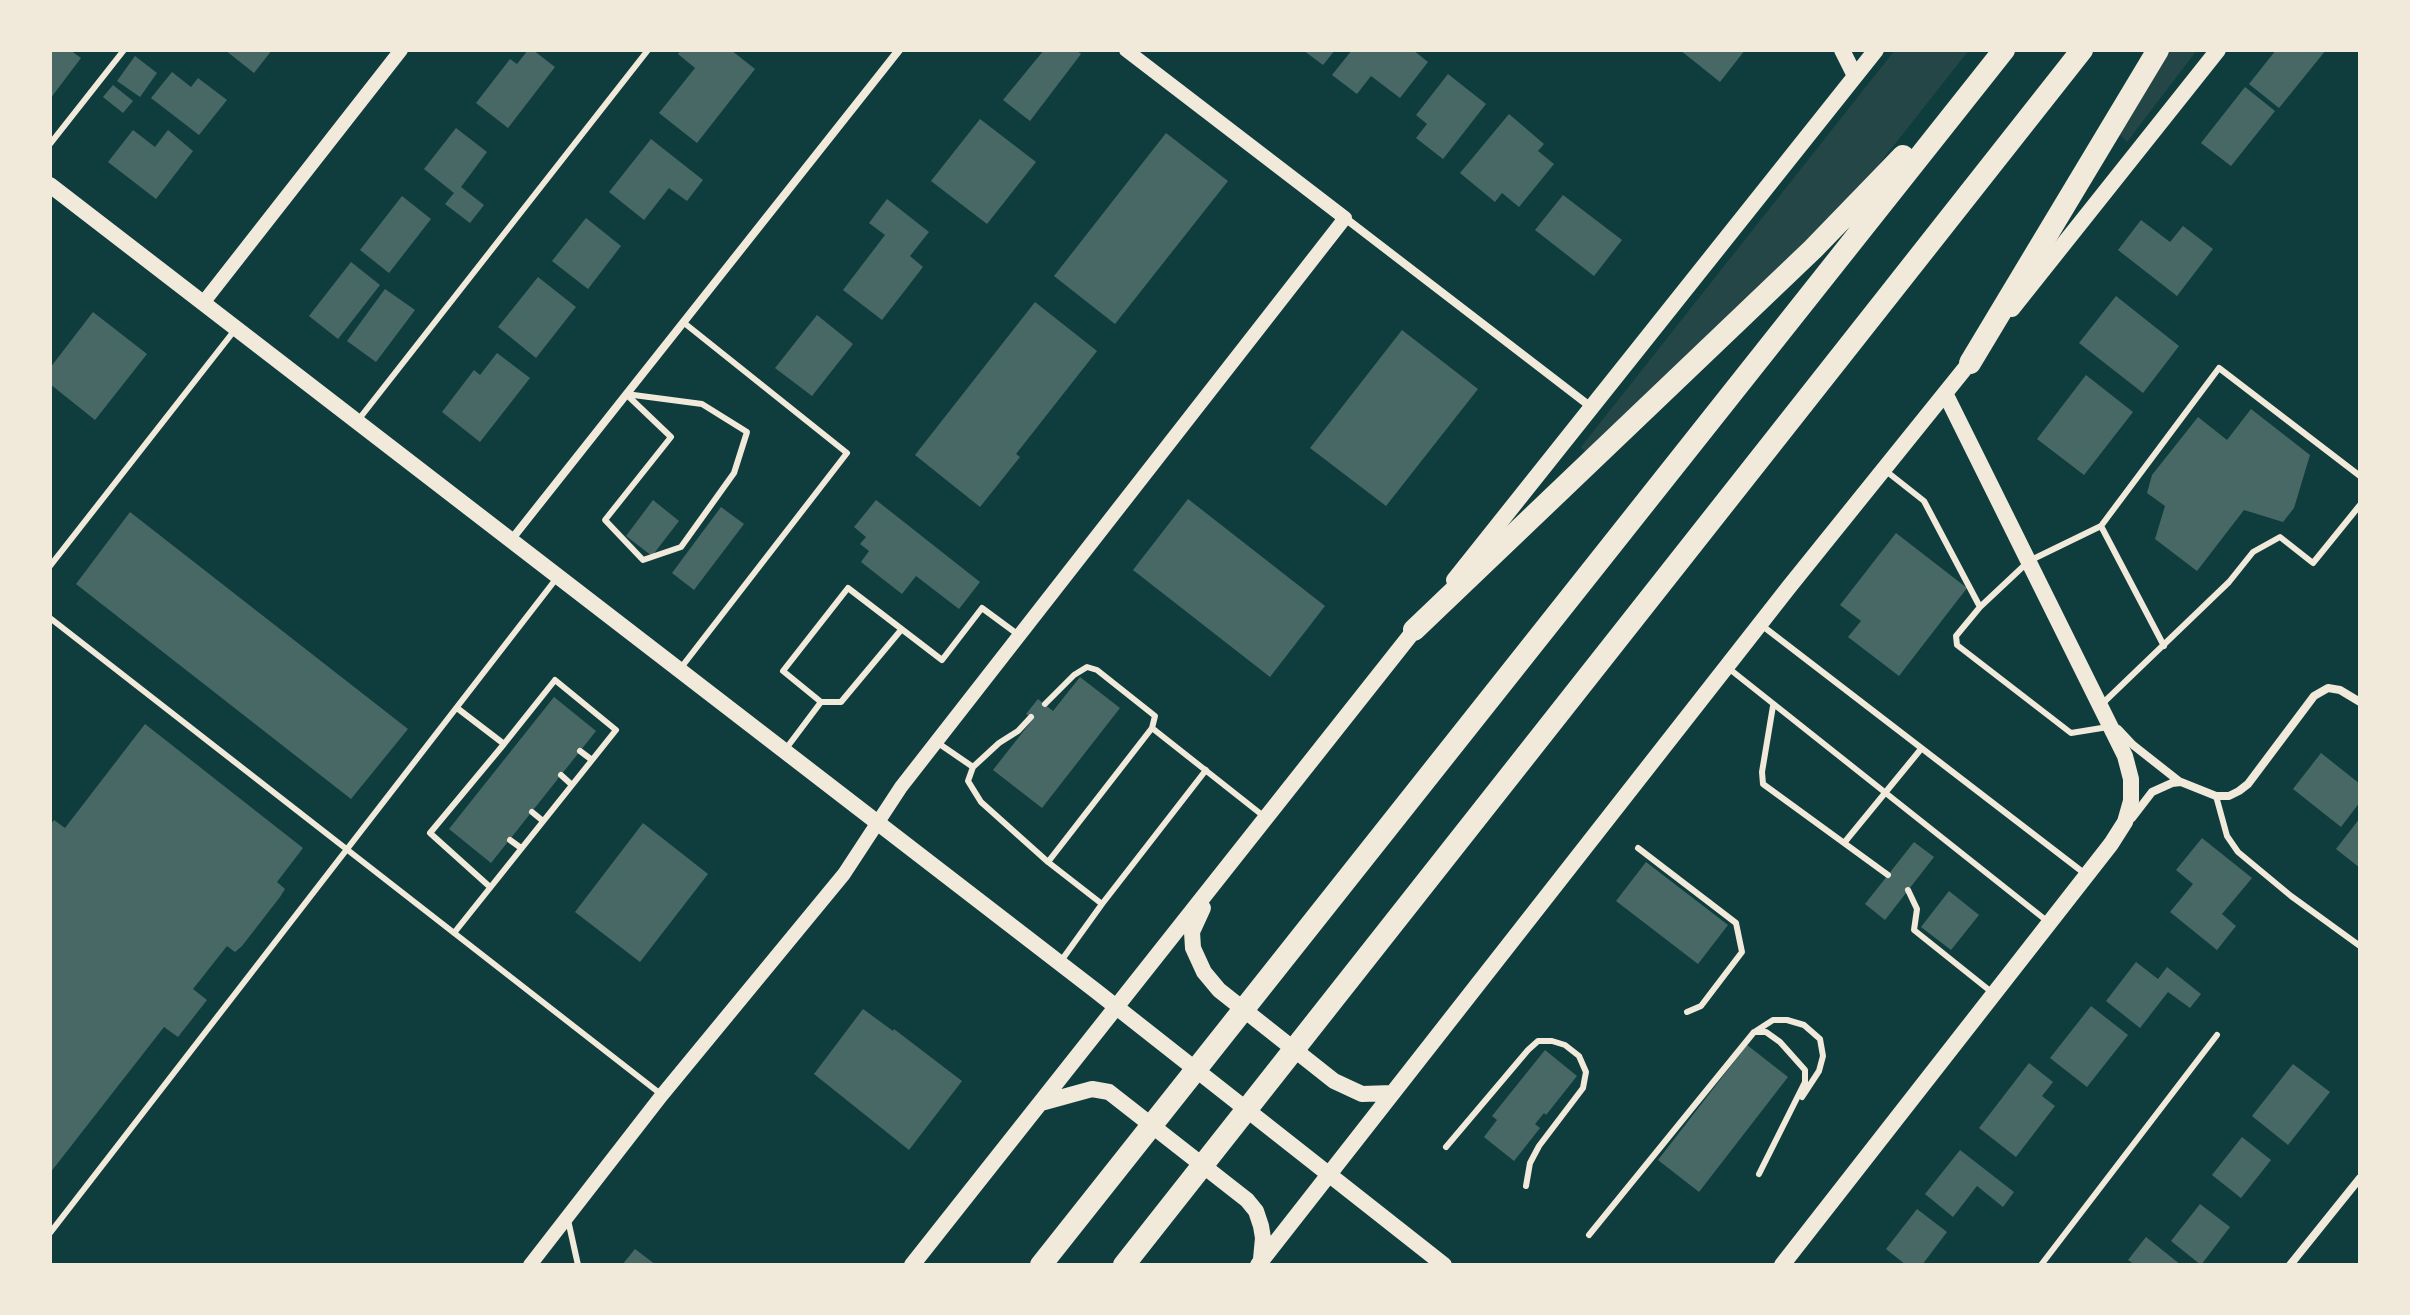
<!DOCTYPE html>
<style>
body{margin:0}
#map{position:relative;width:2410px;height:1315px;overflow:hidden;background:#0f3d3e;font-family:Mulish,sans-serif}
canvas{display:block}
.frame{position:absolute;inset:0;border:52px solid #f1e9da;pointer-events:none}
</style>
<div id="map">
<canvas width="2410" height="1315"></canvas>
<div class="frame"></div>
</div>
<script>
const context = document.querySelector('canvas').getContext('2d');
context.lineJoin = 'round';
function paint(path, color) { context.fillStyle = color; context.fill(path, 'evenodd'); }
const poly = rows => new Path2D(rows.map(r => 'M' + r).join(''));
function trace(path, color, width, dash) { context.strokeStyle = color; context.lineWidth = width; context.lineCap = dash ? 'butt' : 'round'; context.setLineDash(dash || []); context.stroke(path); }
const green = poly([
 [1895,50,1969,50,1876,168,1736,313,1588,455,1581,447],
 [2168,50,2197,50,2127,142,2117,132]
]);
const building = poly([
 [50,50,70,50,81,58,50,99],
 [225,50,272,50,254,73],
 [528,50,533,50,555,67,508,128,476,103,510,59,517,64],
 [681,50,731,50,755,69,697,143,659,113,695,68,678,54],
 [1044,50,1076,50,1081,54,1030,121,1003,100],
 [1303,50,1335,50,1323,65],
 [1352,50,1413,50,1428,62,1400,98,1371,76,1357,94,1332,75],
 [1680,50,1745,50,1720,82],
 [2276,50,2326,50,2279,108,2249,84],
 [135,56,157,73,140,97,117,81],
 [172,72,191,87,198,78,227,100,199,135,151,98],
 [1448,74,1486,104,1443,159,1416,138,1427,124,1416,115],
 [113,85,133,101,123,113,103,97],
 [2245,87,2275,111,2231,166,2201,143],
 [1509,114,1544,144,1538,151,1554,164,1519,207,1502,193,1495,202,1460,173],
 [980,119,1036,162,987,224,931,181],
 [456,128,487,152,461,187,484,205,470,223,445,204,454,193,424,169],
 [133,130,155,147,168,130,193,151,156,199,108,162],
 [1166,133,1228,181,1115,324,1054,276],
 [651,139,703,180,687,201,669,188,644,220,609,192],
 [1563,195,1622,240,1594,276,1535,230],
 [402,196,431,219,389,273,360,250],
 [887,199,929,232,910,256,923,267,882,320,843,290,885,235,869,223],
 [586,218,621,246,588,289,552,261],
 [2141,220,2170,242,2183,226,2213,249,2177,296,2118,250],
 [351,262,380,285,338,339,309,316],
 [538,277,576,307,536,358,498,327],
 [385,289,415,310,376,362,347,341],
 [2116,296,2179,346,2143,393,2079,343],
 [1035,302,1097,351,1016,454,1020,457,980,507,915,455],
 [93,312,147,354,95,420,50,384,50,368],
 [817,315,853,344,812,396,775,368],
 [1402,330,1478,389,1386,506,1310,448],
 [497,353,530,378,480,442,442,412,474,370,480,375],
 [2086,375,2133,412,2084,475,2037,439],
 [2251,409,2310,455,2294,508,2283,522,2244,510,2197,571,2155,539,2165,506,2147,493,2152,475,2198,417,2227,440],
 [1188,499,1325,606,1270,677,1133,570],
 [653,500,679,521,652,556,626,536],
 [876,500,980,582,959,609,916,576,902,594,861,562,869,551,860,544,866,537,854,527],
 [721,507,744,524,694,590,672,573],
 [130,512,408,729,351,799,76,584],
 [1896,533,1967,588,1899,676,1848,637,1861,621,1840,605],
 [1080,677,1120,708,1042,808,993,770,1033,719,1026,714,1038,699,1053,711],
 [554,697,596,731,491,863,449,829],
 [145,724,303,848,277,882,285,889,280,897,242,946,235,952,227,946,193,989,207,1000,178,1037,164,1027,50,1173,50,825,54,820,65,828],
 [2321,753,2360,784,2360,802,2341,827,2293,789],
 [2360,818,2360,868,2336,849],
 [643,823,708,874,640,962,575,912],
 [2202,838,2252,878,2222,914,2236,926,2217,950,2170,912,2193,884,2176,870],
 [1914,842,1934,857,1885,920,1865,904],
 [1646,862,1728,925,1698,964,1616,901],
 [1949,891,1979,915,1951,950,1921,927],
 [2136,962,2158,979,2167,967,2201,994,2190,1008,2168,992,2140,1028,2106,1001],
 [2091,1006,2128,1035,2087,1087,2050,1058],
 [863,1009,893,1031,894,1029,962,1081,909,1150,814,1074],
 [1747,1045,1788,1077,1699,1192,1658,1160],
 [1545,1050,1577,1076,1546,1115,1544,1113,1535,1124,1540,1128,1514,1161,1484,1137,1497,1120,1492,1116],
 [2029,1063,2053,1082,2042,1096,2055,1106,2016,1157,1979,1128],
 [2293,1064,2330,1092,2288,1145,2252,1116],
 [2242,1137,2271,1160,2241,1198,2212,1175],
 [1960,1150,2014,1192,2003,1207,1977,1186,1953,1217,1925,1194],
 [2200,1204,2230,1227,2201,1265,2171,1241],
 [1917,1209,1947,1232,1922,1265,1906,1265,1886,1249],
 [2146,1237,2181,1265,2135,1265,2128,1260],
 [635,1249,656,1265,622,1265]
]);
const service = poly([
 [50,144,124,50],
 [626,394,702,404,747,432,734,473,681,547,643,560,605,520,671,437,626,394],
 [359,419,648,50],
 [1886,471,1924,501,1980,607],
 [2101,526,2029,561,1980,607,1956,636,1957,645,2071,733,2108,727],
 [50,566,234,331],
 [50,618,662,1095],
 [1760,624,2084,873],
 [901,630,841,702,821,702,783,671,848,588,942,660,982,608,1020,636],
 [2164,646,2101,526,2219,368,2360,476],
 [1727,667,2047,921],
 [680,669,847,453,683,322],
 [1045,704,1074,675,1087,667,1097,670,1155,716,1152,728],
 [2101,705,2229,582,2253,552,2280,537,2313,563,2360,505],
 [1773,706,1762,772,1763,784,1888,875],
 [938,743,973,767,968,781,981,802,1048,862],
 [785,750,821,702],
 [580,751,592,760],
 [973,767,999,743,1018,731,1031,717],
 [561,775,572,785],
 [2216,796,2227,836,2238,852,2291,896,2360,946],
 [532,812,543,821],
 [510,840,521,848],
 [1844,843,1921,749],
 [1638,848,1736,923,1742,952,1701,1006,1687,1012],
 [490,887,430,833,504,744],
 [1908,890,1917,909,1914,930,1994,994],
 [1102,904,1206,770],
 [454,933,616,730,555,680,504,744,457,708],
 [1061,961,1102,904,1048,862,1152,728,1266,818],
 [1756,1031,1773,1020,1787,1020,1804,1025,1820,1039,1823,1056,1819,1071,1802,1097],
 [1446,1147,1528,1050,1538,1041,1552,1041,1565,1045,1579,1056,1586,1072,1583,1088,1539,1146,1530,1163,1526,1186],
 [568,1220,578,1265],
 [50,1233,556,579],
 [1589,1235,1754,1032,1766,1032,1780,1042,1805,1070,1805,1082,1759,1174],
 [2041,1265,2217,1035]
]);
const minor = poly([
 [1345,218,1591,407],
 [511,540,899,50],
 [2118,729,2133,745,2180,782],
 [2132,818,2152,792,2172,783,2181,782,2216,796,2229,796,2239,791,2248,784,2314,696,2328,688,2340,690,2360,702],
 [2290,1265,2360,1178]
]);
const tertiary = poly([
 [203,303,401,50],
 [530,1265,662,1095,844,874,901,787,1345,218,1126,50]
]);
const secondary = poly([
 [1842,50,1855,76],
 [50,185,1096,991,1444,1265],
 [2012,309,2218,50],
 [1454,580,1876,50],
 [1203,908,1192,932,1193,948,1204,972,1219,990,1334,1081,1362,1094,1392,1093],
 [1041,1103,1092,1089,1109,1092,1247,1200,1256,1211,1261,1226,1263,1238,1261,1259],
 [912,1265,1420,623],
 [1258,1265,1789,587,1975,356],
 [1782,1265,2111,844,2125,822,2131,801,2131,779,2125,756,1946,395]
]);
const motorway = poly([
 [1970,363,2158,50],
 [1414,630,1813,249,1903,156],
 [1041,1265,2004,50],
 [1124,1265,2082,50]
]);
paint(green, '#244646');
paint(building, '#486865');
trace(service, '#f1e9da', 6);
trace(minor, '#f1e9da', 8);
trace(tertiary, '#f1e9da', 14);
trace(secondary, '#f1e9da', 16);
trace(motorway, '#f1e9da', 22);
</script>
